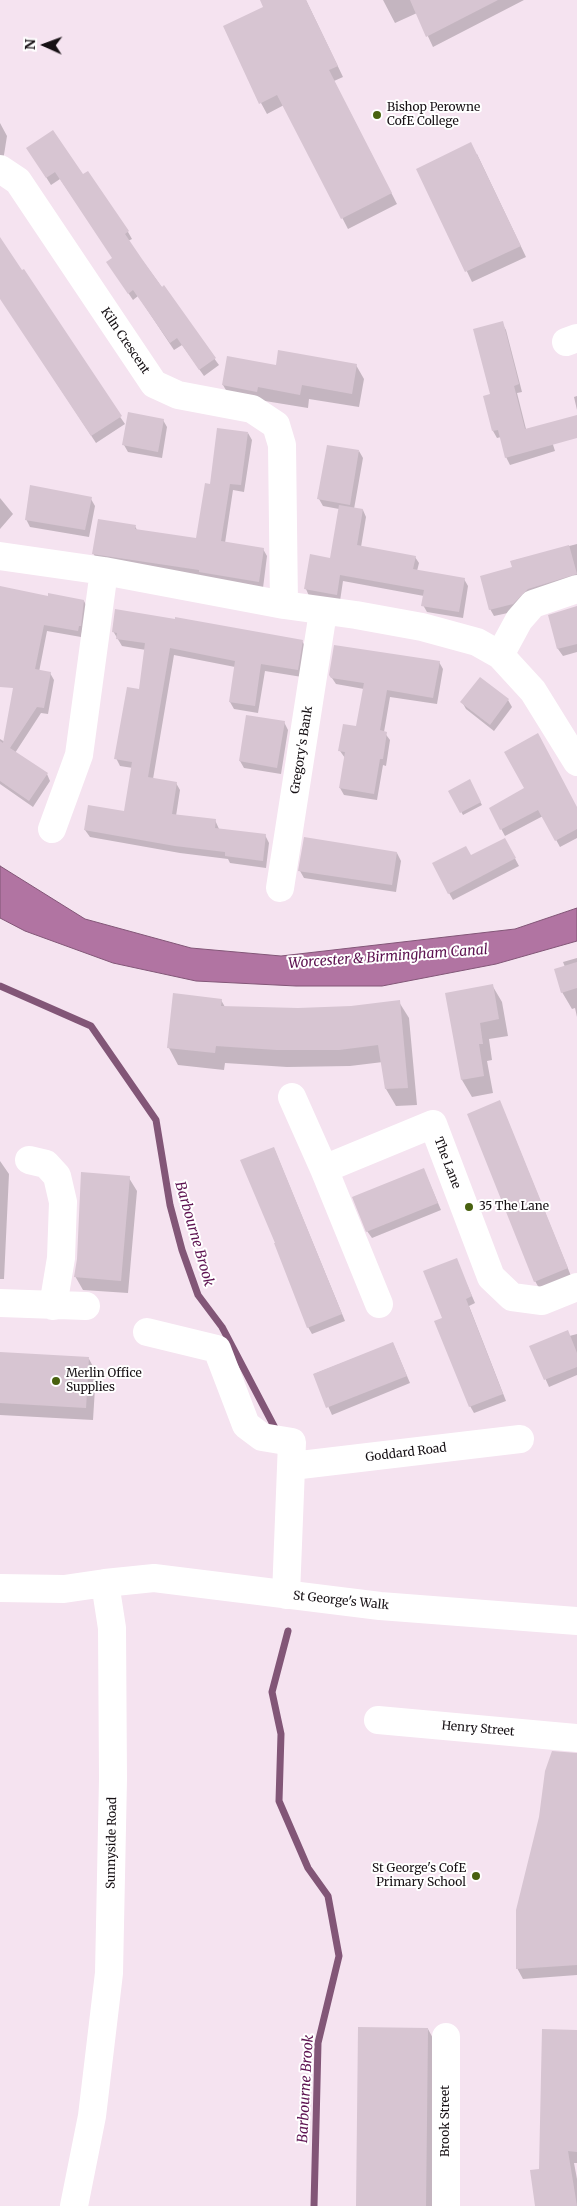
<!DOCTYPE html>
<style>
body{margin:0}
#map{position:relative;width:577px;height:2206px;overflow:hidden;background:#f5e3f0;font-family:Merriweather,serif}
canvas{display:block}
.north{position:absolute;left:20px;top:20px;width:50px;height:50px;-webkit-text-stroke:4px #fff;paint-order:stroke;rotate:272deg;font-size:14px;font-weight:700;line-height:20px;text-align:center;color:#161014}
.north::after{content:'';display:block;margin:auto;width:18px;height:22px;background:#161014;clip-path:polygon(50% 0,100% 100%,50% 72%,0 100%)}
</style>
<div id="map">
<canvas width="577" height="2206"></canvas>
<div class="north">N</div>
</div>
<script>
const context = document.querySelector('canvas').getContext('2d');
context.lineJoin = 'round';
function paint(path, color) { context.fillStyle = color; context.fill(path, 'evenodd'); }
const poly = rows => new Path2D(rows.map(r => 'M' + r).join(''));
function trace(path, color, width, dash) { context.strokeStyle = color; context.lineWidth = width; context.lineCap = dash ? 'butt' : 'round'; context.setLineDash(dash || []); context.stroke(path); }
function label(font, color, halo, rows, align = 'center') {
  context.font = font + ' Merriweather,serif'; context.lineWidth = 4; context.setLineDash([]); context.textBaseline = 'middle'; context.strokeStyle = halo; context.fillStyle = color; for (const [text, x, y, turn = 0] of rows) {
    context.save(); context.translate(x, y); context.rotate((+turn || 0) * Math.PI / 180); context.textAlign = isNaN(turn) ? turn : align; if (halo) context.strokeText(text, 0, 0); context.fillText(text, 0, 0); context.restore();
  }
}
const water = poly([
 [0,866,85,919,191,948,281,956,515,929,577,908,577,941,496,964,382,986,296,986,196,981,113,963,25,931,0,918,0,866]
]);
const shadow = poly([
 [261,0,306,0,343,77,334,81,397,204,348,229,284,105,267,114,261,103,265,7],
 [383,0,524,0,433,47,417,13,395,23],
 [0,123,7,136,3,161,0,160],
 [477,154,526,257,472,282,418,169],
 [32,155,83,176,128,232,132,239,128,241,219,365,204,376,182,345,174,350,138,296,133,300,112,269,114,258,60,179,51,185],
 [0,241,125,424,96,443,0,297],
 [502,323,506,330,522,392,517,393,526,429,549,432,555,451,510,465,506,457,501,437,497,438,493,431,492,395],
 [356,365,364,379,359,407,309,399,308,408,265,401,265,405,231,399,223,385,277,366],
 [577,396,577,410,574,397],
 [163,420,167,427,162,458,128,452,124,445],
 [248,433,252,440,244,492,233,490,225,543,263,549,267,556,263,588,97,560,93,553,135,526,137,530,197,539,211,485],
 [359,451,363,458,354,509,363,510,366,517,361,547,415,557,419,563,417,571,464,579,468,586,463,618,427,612,423,605,424,596,343,581,340,601,309,596,306,589,331,559,339,509,323,506,319,499],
 [0,498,13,514,0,529],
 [91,499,95,506,89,537,30,527,26,519],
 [577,544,577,581,517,611,494,616,490,609,514,568,512,561],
 [0,588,49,597,84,601,87,607,81,637,47,631,39,672,50,673,54,680,48,714,41,713,15,753,47,774,50,781,33,807,0,784,0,739,5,742,26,624,0,632],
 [577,607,577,652,563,656,558,649,550,616],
 [113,631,302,641,306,648,302,677,265,671,258,713,234,709,230,702,235,667,174,655,153,779,176,783,180,790,176,816,215,820,219,829,265,835,269,843,266,868,230,863,228,859,180,853,90,837,85,830,125,812,133,768,120,766,116,758,140,690,146,650,122,646],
 [439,662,443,669,437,704,390,697,384,732,390,740,386,766,383,765,377,800,344,795,340,788,345,758,340,751,357,728,364,689,336,684,330,675],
 [508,700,512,707,494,731,466,709,462,702],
 [284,722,288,730,281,774,244,768,240,761],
 [469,781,482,805,463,815,450,791],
 [490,808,577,809,577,838,560,847,543,816,505,836],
 [509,847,519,866,453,900,449,893,471,857],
 [397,853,401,861,396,892,304,878,300,871],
 [577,958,577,1017,575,1008,572,1009,562,992,565,967,563,962],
 [492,985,502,1002,508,1036,489,1039,492,1060,487,1061,493,1093,472,1097,462,1080,446,994],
 [221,1000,225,1007,298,1009,351,1008,399,1002,409,1018,417,1105,396,1106,386,1089,383,1062,350,1066,287,1067,225,1063,224,1070,178,1065,169,1048],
 [503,1109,571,1276,539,1288,535,1281],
 [274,1148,345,1321,312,1334,308,1327],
 [0,1161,9,1174,4,1279,0,1279],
 [427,1177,441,1210,372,1238,367,1231],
 [129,1178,137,1191,128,1293,83,1290,75,1276],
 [456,1259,475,1303,469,1306,506,1401,474,1413,470,1406,444,1319],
 [577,1334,577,1375,549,1387,531,1346],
 [393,1343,410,1383,332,1415,314,1374],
 [0,1354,89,1359,96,1372,93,1420,0,1415],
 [577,1755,577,1975,523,1979,517,1968],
 [428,2029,435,2042,433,2206,357,2206],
 [577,2031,577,2163,574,2163,577,2179,577,2206,536,2206,540,2170]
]);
const stream = poly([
 [0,986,91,1026,156,1120,170,1205,182,1250,198,1295,222,1327,275,1428],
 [288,1631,272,1692,281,1734,279,1801,308,1868,328,1896,339,1956,318,2043,314,2206]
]);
const building = poly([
 [260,0,306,0,338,66,329,70,392,193,341,219,277,95,259,104,223,26,263,7],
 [410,0,498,0,426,37],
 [53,130,83,174,88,171,129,231,125,234,142,259,162,287,164,285,216,358,199,370,177,338,170,343,133,290,128,294,106,262,112,258,55,172,46,178,26,148],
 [471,142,521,246,465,272,416,169],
 [0,237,22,270,24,269,122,416,91,436,0,299],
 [503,321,519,384,514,386,525,429,577,415,577,438,505,458,498,430,492,431,483,396,490,394,473,329],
 [278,350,357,364,352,394,302,385,300,395,258,387,257,392,222,385,227,356,276,365],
 [128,412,164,419,158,452,122,445],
 [217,428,248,432,241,485,230,484,221,541,264,548,259,582,199,572,199,570,92,554,98,519,136,525,135,529,196,538,205,483,210,484],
 [327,445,359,450,350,505,317,499],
 [30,485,92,497,85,530,25,520],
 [339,505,363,509,357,545,416,556,413,569,465,578,459,612,421,606,424,590,340,575,337,595,304,589,310,554,330,558],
 [569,545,577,574,528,589,513,604,489,610,480,576,512,567,510,561],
 [0,586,48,596,48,593,84,600,81,626,79,626,78,631,44,625,35,669,51,672,44,708,37,707,10,748,48,773,29,801,0,781,0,741,3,743,13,688,0,687],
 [577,606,577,644,557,649,548,615],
 [115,609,175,619,175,617,303,640,298,670,261,664,255,706,229,702,235,661,170,648,148,777,177,782,172,814,216,819,215,828,266,834,263,861,225,856,225,852,175,846,84,830,88,805,124,811,132,762,114,759,127,687,139,689,145,643,116,639,117,633,112,632],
 [334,645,440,661,433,698,387,690,380,730,387,732,383,759,380,759,374,794,339,788,345,752,338,751,343,724,356,726,364,683,331,678,329,675],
 [480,677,509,699,490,725,460,702],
 [246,715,285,721,277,768,239,761],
 [538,733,577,807,577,829,555,841,538,810,500,830,489,808,524,788,504,752],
 [470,779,481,802,460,813,448,791],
 [304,837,397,852,392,885,298,871],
 [505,838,516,858,448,894,432,863,466,846,471,855],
 [577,962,577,988,561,993,554,969],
 [493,984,499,1019,480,1023,483,1044,479,1044,484,1076,461,1080,445,993],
 [173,993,222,999,221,1006,298,1008,351,1006,400,1000,408,1088,385,1089,378,1045,339,1050,277,1050,216,1046,215,1053,167,1048],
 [500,1100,568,1268,534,1282,467,1114],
 [274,1147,342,1314,307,1328,274,1243,275,1243,240,1160],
 [424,1168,438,1203,366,1232,352,1197],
 [81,1172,130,1176,121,1281,74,1277,77,1259],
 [457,1258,472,1296,466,1299,503,1394,469,1407,434,1321,442,1318,423,1271],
 [568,1330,577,1353,577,1367,544,1380,529,1346],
 [393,1342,407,1376,326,1408,313,1374],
 [0,1352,89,1357,86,1408,0,1403],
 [552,1751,577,1753,577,1965,516,1969,516,1910,539,1817,545,1771],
 [358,2027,428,2028,426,2206,356,2206],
 [542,2029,577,2030,577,2152,568,2151,577,2206,535,2206,530,2170,539,2169]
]);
const minor = poly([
 [0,169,18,181,154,384,178,395,252,409,276,425,282,445,284,605],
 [566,342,577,338],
 [0,556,104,571,284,605,356,615,422,627,477,642,500,655,533,691,577,762],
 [500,655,519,620,533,604,577,589],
 [52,829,79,755,104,571],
 [280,888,323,612],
 [292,1097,324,1169],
 [29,1160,46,1164,57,1176,63,1202,61,1258,53,1306],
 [0,1303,86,1306],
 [379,1304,324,1169,433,1124,491,1277,512,1297,542,1301,577,1287],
 [147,1332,217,1349,246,1425,262,1437,292,1442,286,1595],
 [292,1466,520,1439],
 [105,1583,154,1578,380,1606,577,1621],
 [0,1588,64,1589,105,1583,112,1628,113,1779,109,1973,92,2116,74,2206],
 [378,1720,577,1738],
 [446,2206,446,2037]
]);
const markers = [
 [377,115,5,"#48610f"],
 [469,1207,5,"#48610f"],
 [56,1381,5,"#48610f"],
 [476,1876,5,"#48610f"]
];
const poiNames = [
 ["Bishop Perowne",387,108],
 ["CofE College",387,122],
 ["35 The Lane",479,1207],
 ["Merlin Office",66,1374],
 ["Supplies",66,1388],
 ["St George's CofE",466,1869,"right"],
 ["Primary School",466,1883,"right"]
];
const streetNames = [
 ["Kiln Crescent",125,341,56],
 ["Gregory's Bank",302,750,-81],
 ["The Lane",447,1163,69],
 ["Goddard Road",406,1453,-7],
 ["St George's Walk",341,1601,6],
 ["Henry Street",478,1729,5],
 ["Sunnyside Road",112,1843,-89],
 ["Brook Street",446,2121,-90]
];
const waterNames = [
 ["Worcester & Birmingham Canal",388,957,-4],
 ["Barbourne Brook",194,1234,74],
 ["Barbourne Brook",306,2089,-87]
];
paint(water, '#b174a2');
trace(water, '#825677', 1);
paint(shadow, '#0003');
trace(stream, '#825677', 7);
paint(building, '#d7c5d2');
trace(minor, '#fff', 28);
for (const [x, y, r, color] of markers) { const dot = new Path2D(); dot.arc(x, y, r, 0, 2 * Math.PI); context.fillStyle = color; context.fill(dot); trace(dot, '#fff', 2); }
label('12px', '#161014', '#fff', poiNames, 'left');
label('12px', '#161014', '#fff', streetNames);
label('italic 14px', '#5d1351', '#fff', waterNames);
</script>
